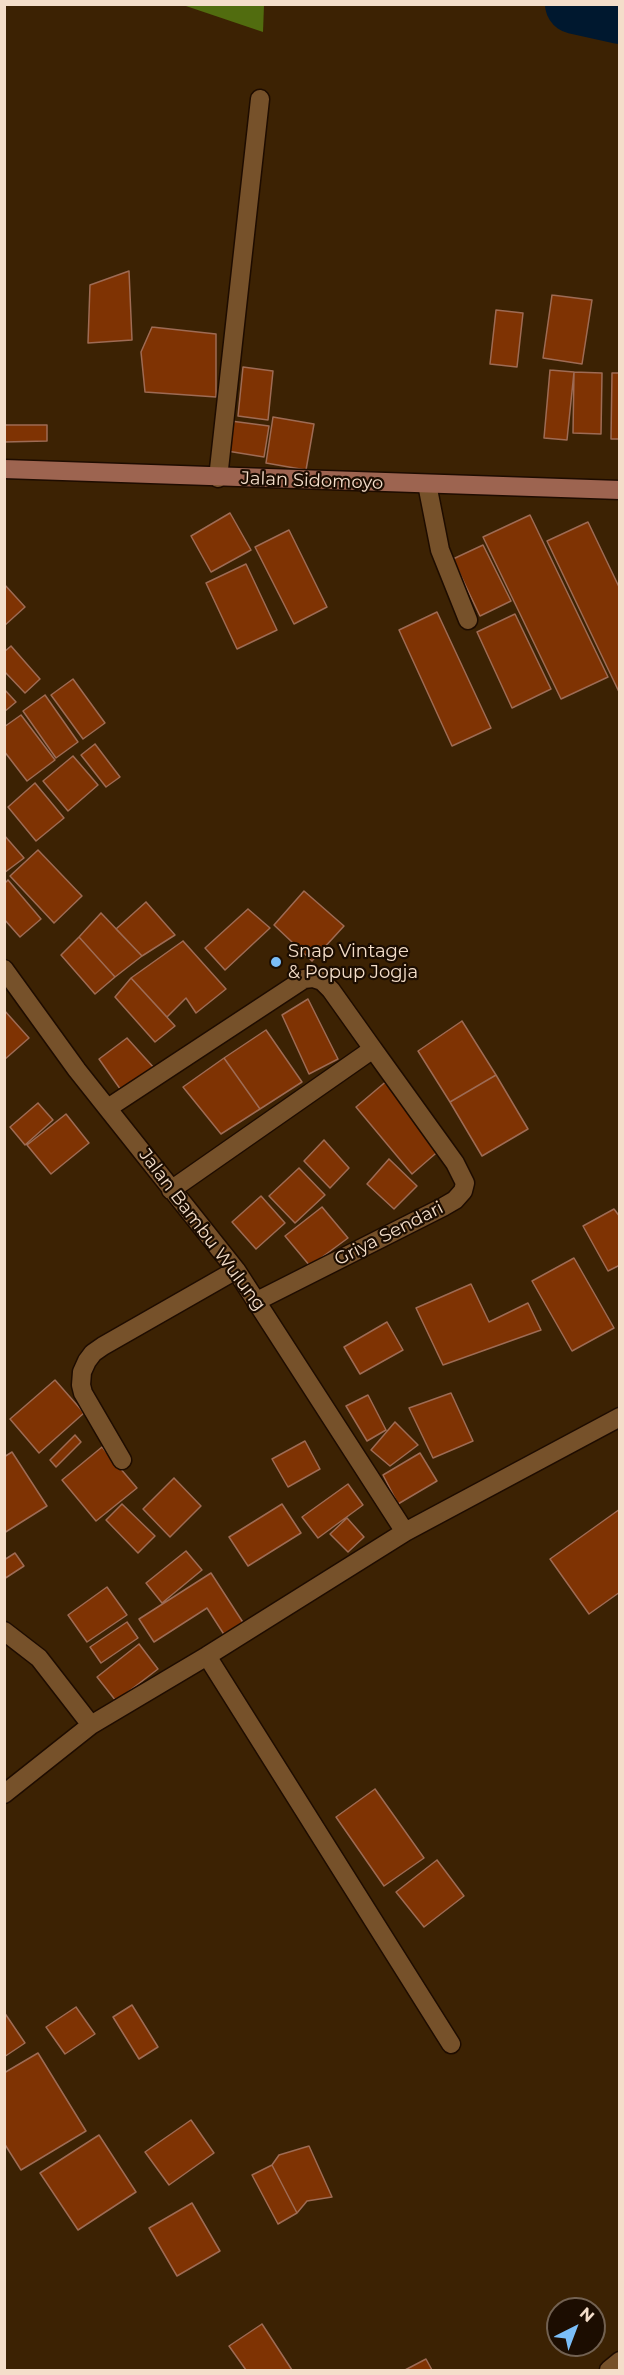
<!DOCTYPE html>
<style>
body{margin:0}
#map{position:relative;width:624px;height:2375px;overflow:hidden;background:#3c2203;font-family:Montserrat,sans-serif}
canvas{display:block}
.frame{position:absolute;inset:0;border:6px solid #f4deca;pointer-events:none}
.north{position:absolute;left:546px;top:2297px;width:60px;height:60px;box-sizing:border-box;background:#1c0d01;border:2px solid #726151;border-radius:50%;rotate:42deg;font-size:16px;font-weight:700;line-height:24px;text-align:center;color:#f4deca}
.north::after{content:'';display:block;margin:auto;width:21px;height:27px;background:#7bbef8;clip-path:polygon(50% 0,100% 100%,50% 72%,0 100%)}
</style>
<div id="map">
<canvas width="624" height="2375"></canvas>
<div class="frame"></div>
<div class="north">N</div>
</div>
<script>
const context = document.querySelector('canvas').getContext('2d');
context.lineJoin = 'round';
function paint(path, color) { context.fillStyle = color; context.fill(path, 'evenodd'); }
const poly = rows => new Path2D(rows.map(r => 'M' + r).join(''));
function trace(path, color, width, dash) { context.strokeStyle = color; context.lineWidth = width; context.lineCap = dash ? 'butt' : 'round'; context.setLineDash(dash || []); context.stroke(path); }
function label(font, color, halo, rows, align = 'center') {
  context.font = font + ' Montserrat,sans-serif'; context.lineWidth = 4.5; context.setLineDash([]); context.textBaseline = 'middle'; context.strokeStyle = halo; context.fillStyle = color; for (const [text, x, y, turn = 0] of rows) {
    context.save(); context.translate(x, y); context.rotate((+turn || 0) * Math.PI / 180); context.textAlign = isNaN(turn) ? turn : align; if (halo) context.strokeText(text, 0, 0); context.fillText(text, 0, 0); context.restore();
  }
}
const forest = poly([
 [183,5,264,5,263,32]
]);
const river = poly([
 [575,4,620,14]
]);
const building = poly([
 [129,271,132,340,88,343,90,285,129,271],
 [552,295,592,300,582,364,543,358,552,295],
 [496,310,523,313,517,367,490,364,496,310],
 [152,327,216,334,216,397,145,392,141,352,152,327],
 [243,367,273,371,268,420,238,416,243,367],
 [550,370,574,372,567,440,544,438,550,370],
 [574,372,602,373,601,434,573,433,574,372],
 [612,373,620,373,620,439,611,439,612,373],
 [273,417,314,424,306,470,266,463,273,417],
 [231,421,269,426,264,457,227,451,231,421],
 [4,425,47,425,47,441,4,442,4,425],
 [230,513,251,550,211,572,191,536,230,513],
 [530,515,608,677,561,699,483,537,530,515],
 [588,522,620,589,620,694,547,541,588,522],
 [289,530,327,607,294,624,255,547,289,530],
 [483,545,511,601,480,616,453,559,483,545],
 [246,564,277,630,237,649,206,583,246,564],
 [4,584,25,607,4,626,4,584],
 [437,612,491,728,452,746,399,630,437,612],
 [515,614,551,689,512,708,477,632,515,614],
 [11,646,40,679,25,693,4,671,4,652,11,646],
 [73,679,105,723,83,739,51,695,73,679],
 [4,689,16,702,4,712,4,689],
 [45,695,78,742,56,758,23,711,45,695],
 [21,715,55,760,27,781,4,751,4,727,21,715],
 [95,744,120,777,106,787,81,755,95,744],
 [73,756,98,785,68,811,43,781,73,756],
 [35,783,64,818,36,841,8,807,35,783],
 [4,835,24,858,4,873,4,835],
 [38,850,82,896,54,923,10,876,38,850],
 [8,880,41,919,20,937,4,919,4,884,8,880],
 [304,891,344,926,312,961,274,925,304,891],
 [146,902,175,935,142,956,116,929,146,902],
 [248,909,270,928,225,970,205,948,248,909],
 [101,913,142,956,115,977,79,937,101,913],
 [79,937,115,977,95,994,61,955,79,937],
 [183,941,226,989,196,1013,186,998,167,1017,131,978,183,941],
 [131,978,175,1026,155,1042,115,997,131,978],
 [308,999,338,1059,309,1074,282,1015,308,999],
 [4,1010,29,1038,4,1060,4,1010],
 [462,1021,496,1075,450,1102,418,1051,462,1021],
 [266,1030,302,1082,260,1109,224,1058,266,1030],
 [127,1038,155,1069,123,1093,99,1059,127,1038],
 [224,1058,260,1109,221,1134,183,1087,224,1058],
 [496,1075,528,1129,482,1156,450,1102,496,1075],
 [389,1079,442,1148,412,1174,356,1107,389,1079],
 [38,1103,53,1120,25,1145,10,1127,38,1103],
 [66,1114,89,1143,51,1174,27,1145,66,1114],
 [324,1140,349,1168,330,1188,304,1161,324,1140],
 [389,1159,417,1186,394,1209,367,1184,389,1159],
 [299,1168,325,1195,295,1223,269,1196,299,1168],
 [261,1196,285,1223,256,1249,232,1222,261,1196],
 [322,1207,348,1238,310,1266,285,1236,322,1207],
 [614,1209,620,1217,620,1265,608,1271,583,1226,614,1209],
 [574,1258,614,1328,572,1351,532,1281,574,1258],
 [471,1284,489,1322,528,1303,541,1330,443,1365,416,1308,471,1284],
 [387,1322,403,1350,360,1374,344,1347,387,1322],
 [55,1380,84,1413,39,1453,10,1419,55,1380],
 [451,1393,473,1441,433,1458,409,1408,451,1393],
 [368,1395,386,1430,367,1441,346,1406,368,1395],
 [395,1422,418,1445,390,1466,371,1450,395,1422],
 [75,1435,81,1442,56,1467,50,1460,75,1435],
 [305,1441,320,1469,288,1487,272,1459,305,1441],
 [102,1447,137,1488,96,1521,62,1480,102,1447],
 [12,1452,47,1506,4,1533,4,1457,12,1452],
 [420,1453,437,1481,398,1504,383,1475,420,1453],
 [174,1478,201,1506,170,1537,143,1509,174,1478],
 [348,1484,363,1505,318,1538,302,1517,348,1484],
 [122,1504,155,1536,138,1553,106,1520,122,1504],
 [282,1504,301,1533,248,1566,229,1537,282,1504],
 [620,1509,620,1592,589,1614,550,1559,620,1509],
 [347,1518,364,1537,348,1552,330,1534,347,1518],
 [186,1551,202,1570,162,1603,146,1583,186,1551],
 [15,1553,24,1566,4,1579,4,1560,15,1553],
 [211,1573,244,1624,225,1636,207,1608,154,1642,139,1619,211,1573],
 [107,1587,127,1615,87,1642,68,1615,107,1587],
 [127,1622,138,1638,101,1663,90,1647,127,1622],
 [139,1644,158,1669,116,1701,97,1677,139,1644],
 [375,1789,424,1858,384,1886,336,1817,375,1789],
 [437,1860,464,1896,424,1927,396,1892,437,1860],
 [132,2005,158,2047,139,2059,113,2017,132,2005],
 [76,2007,95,2034,65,2054,46,2027,76,2007],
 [4,2012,25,2043,4,2057,4,2012],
 [38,2053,86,2131,21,2170,4,2143,4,2073,38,2053],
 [191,2120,214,2153,169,2185,145,2152,191,2120],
 [99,2135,136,2192,78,2230,40,2173,99,2135],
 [309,2146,332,2197,307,2201,297,2213,272,2165,279,2155,309,2146],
 [272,2165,297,2213,278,2224,252,2175,272,2165],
 [192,2203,220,2251,177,2276,149,2228,192,2203],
 [262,2324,292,2370,246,2370,229,2346,262,2324],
 [426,2359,432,2370,405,2370,426,2359]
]);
const street = poly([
 [218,478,260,99],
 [427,484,440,550,468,620],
 [4,969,77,1070,236,1270,405,1532],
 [108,1108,304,979,313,978,322,981,331,990,373,1049],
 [171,1190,373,1049,455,1163,465,1183,463,1191,455,1200,443,1207,257,1301],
 [122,1460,83,1393,81,1385,82,1372,87,1361,93,1353,103,1346,236,1270],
 [4,1631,39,1658,91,1725],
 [207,1656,451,2044],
 [4,1794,91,1725,207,1656,405,1532,620,1417],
 [609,2370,620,2361]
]);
const secondary = poly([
 [4,469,620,490]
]);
const markers = [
 [276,962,6,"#7bbef8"]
];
const streetNames = [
 ["Jalan Sidomoyo",312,481,2],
 ["Jalan Bambu Wulung",202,1230,53],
 ["Griya Sendari",389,1234,-27]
];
const poiNames = [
 ["Snap Vintage",288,952],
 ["& Popup Jogja",288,973]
];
paint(forest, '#516c0f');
trace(river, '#00182f', 60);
paint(building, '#7f3303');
trace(building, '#9e6b54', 1.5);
trace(street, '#1e0c00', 21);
trace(secondary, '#1e0c00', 21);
trace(street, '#76512a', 18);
trace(secondary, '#9d6450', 18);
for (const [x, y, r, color] of markers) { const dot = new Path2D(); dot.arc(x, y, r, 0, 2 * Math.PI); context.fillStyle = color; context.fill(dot); trace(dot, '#1c0d01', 2); }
label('18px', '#f4deca', '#1c0d01', streetNames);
label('18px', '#f4deca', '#1c0d01', poiNames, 'left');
</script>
